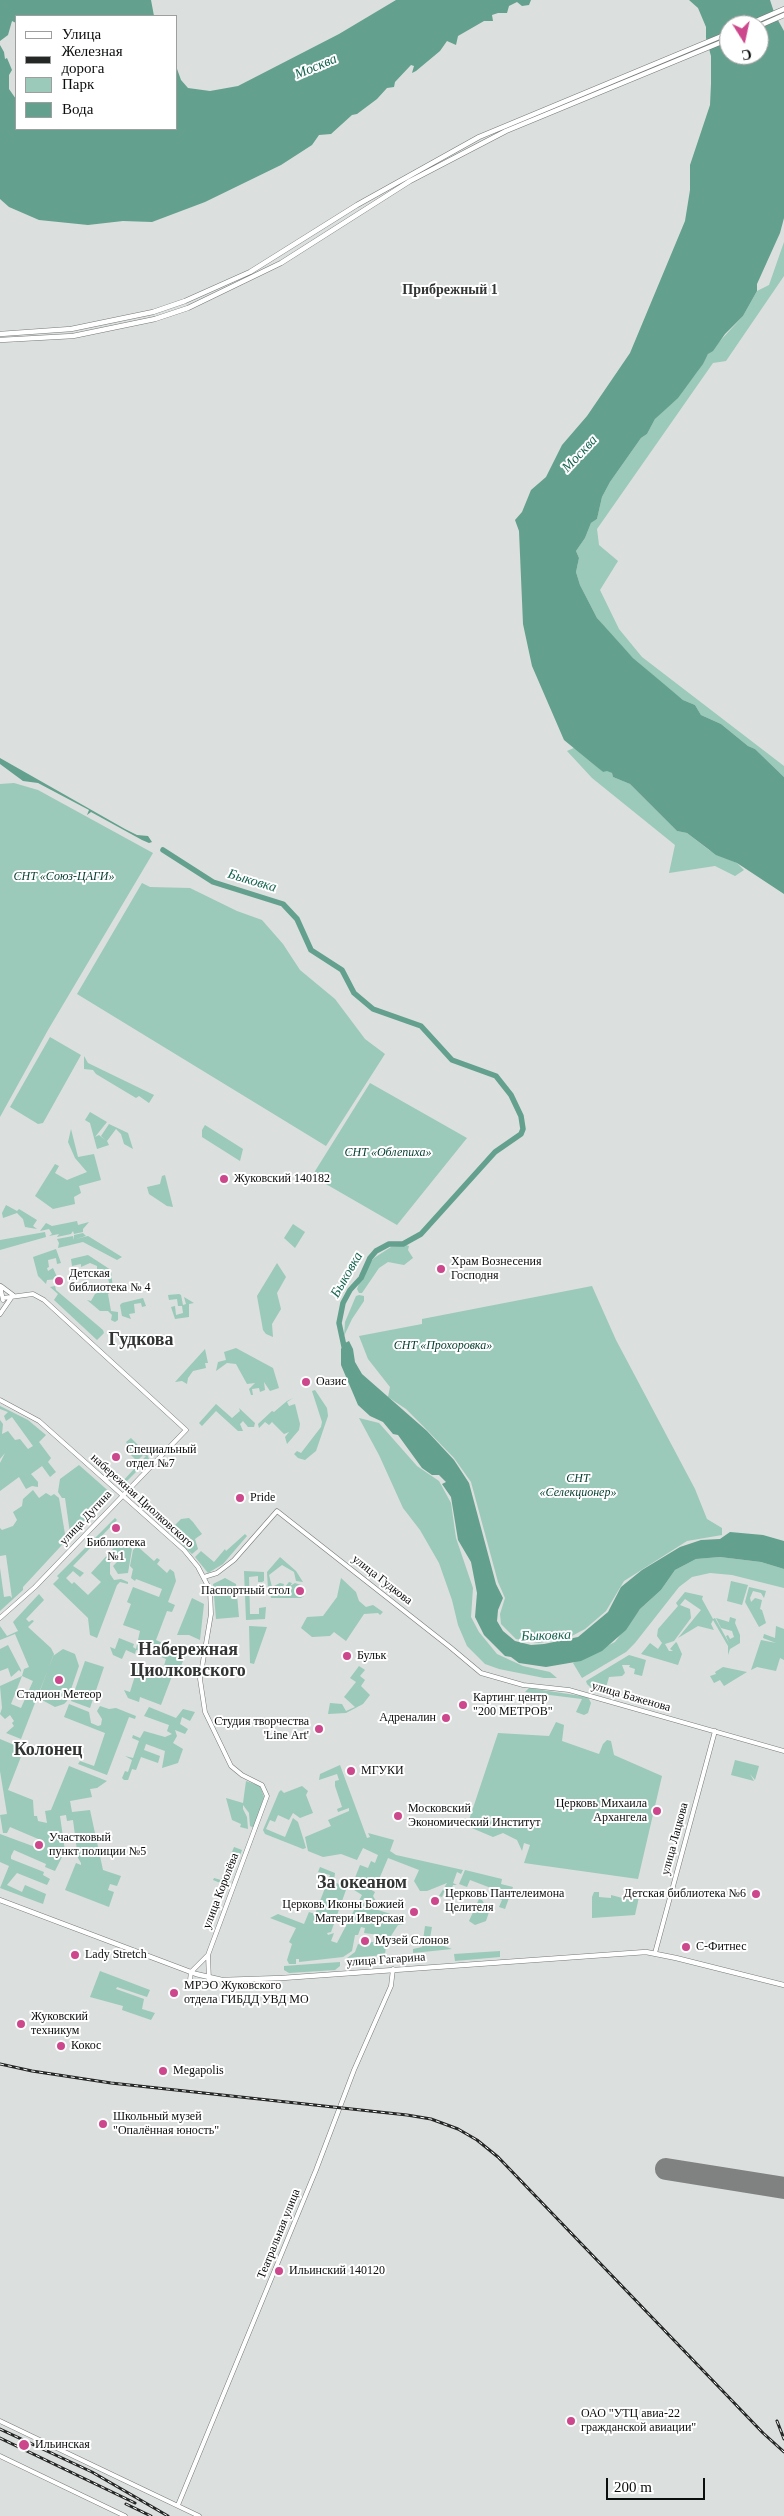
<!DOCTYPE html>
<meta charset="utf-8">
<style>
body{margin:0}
#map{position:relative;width:784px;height:2516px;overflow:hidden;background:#dbdfde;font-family:"Times New Roman",serif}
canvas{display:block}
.legend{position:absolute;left:15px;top:15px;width:162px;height:115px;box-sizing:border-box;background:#fff;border:1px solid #9e9e9e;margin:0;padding:6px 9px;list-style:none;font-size:15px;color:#0c0d0d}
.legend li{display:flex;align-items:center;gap:10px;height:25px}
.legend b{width:25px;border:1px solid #9e9e9e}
.north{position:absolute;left:719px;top:15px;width:50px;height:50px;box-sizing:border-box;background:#fff;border:1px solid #9e9e9e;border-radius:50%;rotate:170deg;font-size:14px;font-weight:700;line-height:20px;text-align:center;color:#0c0d0d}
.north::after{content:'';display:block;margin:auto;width:18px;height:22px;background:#cc478b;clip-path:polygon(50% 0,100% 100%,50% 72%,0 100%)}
.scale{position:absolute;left:606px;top:2478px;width:99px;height:22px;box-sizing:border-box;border:2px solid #0c0d0d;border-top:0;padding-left:6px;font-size:15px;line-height:18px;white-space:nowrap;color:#0c0d0d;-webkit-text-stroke:4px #fff;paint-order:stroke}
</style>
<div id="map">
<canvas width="784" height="2516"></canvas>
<ul class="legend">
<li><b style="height:6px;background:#fff"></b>Улица</li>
<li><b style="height:6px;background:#252626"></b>Железная дорога</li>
<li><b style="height:14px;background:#9bc9ba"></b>Парк</li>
<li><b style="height:14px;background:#63a08d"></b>Вода</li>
</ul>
<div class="north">С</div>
<div class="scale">200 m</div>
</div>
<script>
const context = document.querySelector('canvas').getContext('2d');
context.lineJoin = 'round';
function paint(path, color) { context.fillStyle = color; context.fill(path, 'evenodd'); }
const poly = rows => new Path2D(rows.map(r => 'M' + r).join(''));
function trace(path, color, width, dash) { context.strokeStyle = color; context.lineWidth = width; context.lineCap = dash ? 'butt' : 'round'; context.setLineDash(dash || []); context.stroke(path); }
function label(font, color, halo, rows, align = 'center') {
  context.font = font + ' "Times New Roman",serif'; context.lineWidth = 4; context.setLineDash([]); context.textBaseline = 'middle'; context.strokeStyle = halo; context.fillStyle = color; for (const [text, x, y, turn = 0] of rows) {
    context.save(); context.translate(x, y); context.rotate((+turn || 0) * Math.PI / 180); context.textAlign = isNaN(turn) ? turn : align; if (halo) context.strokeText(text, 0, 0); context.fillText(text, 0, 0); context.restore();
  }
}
const green = poly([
 [784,242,784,276,726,361,713,363,597,529,599,545,618,561,600,590,619,629,642,657,784,766,784,777,755,749,748,746,721,724,701,715,695,705,683,700,657,679,633,658,608,632,597,618,580,585,576,572,579,558,576,551,585,538,591,523,597,519,602,497,610,482,641,438,647,434,655,419,682,391,697,372,708,354,743,316,757,291,769,285],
 [576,747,603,772,607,770,612,773,613,777,630,784,677,831,687,833,709,850,737,863,744,870,735,876,715,866,669,873,675,845,592,778,567,751],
 [14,783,38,790,153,853,48,1030,0,1117,0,784],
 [142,883,150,887,190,888,237,911,262,920,283,944,300,970,335,999,365,1039,385,1054,326,1146,77,994],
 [50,1037,81,1055,43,1123,38,1124,10,1107],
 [84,1056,88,1063,154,1095,149,1103,139,1096,136,1098,96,1074,93,1070,84,1069],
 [370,1083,467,1138,397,1225,312,1176],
 [90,1112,107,1122,95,1137,99,1135,105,1140,101,1136,109,1124,128,1133,133,1149,124,1144,121,1134,116,1129,107,1141,109,1145,97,1149,90,1123,85,1120],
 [205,1125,243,1149,240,1161,202,1137,202,1130],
 [71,1129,78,1157,94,1154,101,1180,79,1186,81,1193,74,1197,75,1204,53,1209,35,1196,55,1164,59,1166,55,1173,67,1180,87,1172,75,1158,68,1142],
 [165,1175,173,1207,167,1206,149,1194,147,1187,160,1184,162,1176],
 [6,1205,17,1211,19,1209,37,1220,33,1226,37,1229,25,1227,23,1219,17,1213,3,1218,2,1213],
 [77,1221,78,1225,89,1222,83,1229,83,1232,74,1234,73,1231,71,1234,57,1237,59,1234,49,1236,52,1234,49,1229,40,1231,46,1223,52,1226],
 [293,1224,305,1232,295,1248,284,1238],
 [45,1232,46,1237,0,1250,0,1240],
 [83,1233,86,1236,76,1239,88,1236,122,1257,117,1260,83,1242,58,1248,59,1243,65,1242,59,1243,57,1239,73,1236,74,1240,74,1235],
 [406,1245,409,1246,408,1250,413,1258,404,1265,388,1262,379,1268,362,1293,359,1293,357,1289,360,1281,367,1266,374,1258,391,1247],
 [56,1249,61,1263,57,1264,56,1258,48,1260,49,1267,47,1268,48,1271,53,1268,58,1279,47,1280,46,1284,38,1276,33,1257],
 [88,1255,111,1270,113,1290,108,1294,111,1311,118,1312,118,1320,115,1322,111,1320,112,1315,108,1311,100,1311,87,1300,91,1301,95,1294,110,1287,107,1273,97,1269,97,1266,90,1263,81,1267,81,1264,72,1266,71,1259],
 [277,1263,286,1277,277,1293,281,1309,272,1324,273,1337,266,1334,263,1330,257,1296],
 [55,1286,56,1290,103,1330,104,1333,97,1340,54,1300,58,1294,50,1287],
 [592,1286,616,1340,695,1489,707,1519,722,1528,722,1535,687,1541,624,1581,606,1611,585,1629,568,1638,539,1643,516,1639,501,1624,500,1614,505,1598,498,1582,471,1482,454,1458,424,1427,406,1409,388,1397,390,1387,368,1359,359,1336,422,1324,422,1319],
 [179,1294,181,1295,183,1305,186,1304,184,1297,194,1303,189,1304,189,1317,175,1319,171,1307,175,1306,176,1315,183,1313,182,1306,178,1306,177,1299,169,1300,168,1295],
 [359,1295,364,1296,364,1301,352,1319,344,1336,345,1322,356,1296],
 [143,1298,146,1306,142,1307,141,1303,134,1304,135,1313,129,1314,131,1319,122,1316,120,1305,122,1303],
 [236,1348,273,1368,279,1388,270,1391,264,1382,265,1390,260,1392,259,1388,252,1389,253,1395,251,1395,249,1389,255,1383,247,1384,236,1364,227,1363,216,1371,218,1362,226,1360,224,1352],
 [205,1349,208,1363,205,1363,206,1368,193,1371,188,1378,187,1384,182,1381,175,1382],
 [315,1390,327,1408,328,1416,316,1451,305,1460,298,1458,294,1454,297,1451,301,1453,321,1427,322,1422,312,1391],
 [293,1398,287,1402,289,1406,295,1404,300,1424,299,1430,287,1444,285,1437,289,1432,284,1434,272,1422,269,1425,265,1422,259,1428,258,1424,272,1411,274,1412,287,1401],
 [216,1404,232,1418,240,1411,239,1408,255,1423,254,1427,248,1427,243,1421,240,1424,243,1431,238,1431,216,1411,202,1426,199,1423],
 [0,1406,28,1420,46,1435,39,1442,51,1458,48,1462,56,1472,50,1477,42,1466,31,1474,38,1482,38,1487,32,1486,26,1489,19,1477,0,1491,0,1463,5,1453,0,1459,0,1420,3,1424,2,1434,8,1431,15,1440,20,1439,28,1449,33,1446,12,1417,6,1421,4,1416,8,1412,0,1409],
 [359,1418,379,1423,417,1466,439,1481,451,1503,456,1538,473,1588,471,1617,479,1632,497,1654,523,1666,550,1672,557,1678,544,1678,499,1669,485,1664,467,1646,458,1625,452,1600,439,1563,420,1530,403,1508,379,1455],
 [131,1438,147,1454,149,1459,121,1487,115,1483,117,1478,122,1482,146,1456,143,1455,137,1461,127,1451,128,1445,126,1442],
 [79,1465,113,1495,88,1520,85,1520,23,1587,23,1590,0,1611,0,1568,4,1597,10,1596,12,1598,6,1555,0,1556,0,1528,2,1530,13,1526,17,1520,13,1512,22,1506,23,1499,33,1490,39,1498,46,1493,51,1496,54,1494,59,1498,65,1534,70,1533,65,1498,62,1498,58,1492,60,1479],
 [115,1518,117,1520,73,1566,84,1573,80,1577,73,1571,66,1578,72,1584,74,1582,88,1595,101,1582,91,1573,121,1540,132,1549,128,1573,118,1574,113,1566,118,1561,115,1558,110,1563,110,1574,114,1580,121,1579,128,1582,128,1584,120,1582,117,1585,97,1638,90,1635,88,1618,53,1584,59,1578,57,1576],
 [164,1518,173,1527,181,1519,189,1518,193,1522,202,1534,195,1539,198,1549,192,1554,169,1532,172,1528,167,1530,169,1526,162,1520],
 [245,1534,247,1536,223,1564,208,1573,195,1557,201,1551,214,1562,225,1549,226,1551],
 [137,1546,154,1561,157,1558,160,1560,157,1564,167,1573,170,1569,174,1572,176,1581,168,1602,175,1605,172,1612,167,1611,156,1640,186,1654,177,1675,163,1669,166,1659,141,1649,140,1651,136,1650,135,1654,126,1650,122,1659,113,1655,110,1647,115,1649,119,1638,134,1644,133,1647,136,1649,140,1631,123,1625,131,1604,127,1602,133,1587,159,1597,162,1589,136,1579,135,1581,131,1578,133,1569,130,1566,133,1550],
 [280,1557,296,1571,303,1582,296,1581,294,1572,282,1565,269,1575,272,1587,280,1583,284,1584,283,1587,285,1587,289,1582,292,1583,290,1586,295,1583,301,1585,304,1596,301,1598,271,1598,270,1590,268,1590,267,1572],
 [720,1557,761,1562,784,1569,784,1588,732,1575,710,1573,692,1577,679,1587,635,1643,626,1652,582,1678,573,1663,615,1642,640,1609,661,1590,675,1570,696,1559],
 [244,1571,264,1572,264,1581,262,1582,258,1582,258,1576,249,1577,250,1614,259,1614,259,1608,266,1607,265,1619,246,1620],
 [225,1578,236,1584,239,1617,216,1619,213,1584],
 [341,1578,356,1592,359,1601,366,1607,373,1605,383,1612,380,1615,378,1613,364,1614,346,1641,334,1632,330,1636,312,1637,301,1628,307,1617,323,1616,337,1597],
 [731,1581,748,1585,742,1605,727,1601],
 [749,1587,766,1591,764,1598,761,1593,753,1591,750,1598,751,1602,755,1598,762,1600,760,1609,762,1610,766,1623,759,1627,745,1602],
 [685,1592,703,1596,702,1599,713,1619,715,1618,729,1643,726,1636,728,1635,730,1639,734,1637,732,1631,721,1628,716,1618,729,1622,730,1617,736,1619,735,1623,740,1635,740,1643,730,1649,728,1655,728,1646,713,1620,711,1624,714,1630,698,1626,678,1638,701,1610,685,1599,680,1605,690,1609,691,1618,674,1641,665,1644,669,1651,673,1651,670,1649,676,1642,677,1643,682,1654,678,1665,641,1654,650,1643,658,1649,662,1643,657,1636,658,1629,678,1606,676,1603],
 [39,1594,44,1600,26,1619,29,1622,32,1620,34,1621,28,1627,51,1648,54,1654,21,1739,6,1733,14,1726,12,1723,14,1721,10,1715,5,1719,0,1714,2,1708,0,1686,22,1676,24,1669,29,1667,15,1634,0,1640,0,1626,7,1636,18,1631,13,1622],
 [22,1676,33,1681,21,1708,11,1704],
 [192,1598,204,1604,200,1640,189,1635,177,1635],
 [249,1626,267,1627,254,1664,250,1663],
 [776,1626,784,1629,784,1660,780,1658,776,1671,757,1667,751,1670,761,1640,776,1643,763,1638,764,1634,775,1638],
 [8,1645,21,1670,21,1672,19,1670,11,1677,8,1668,0,1671,0,1649],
 [63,1649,75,1654,79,1666,67,1701,64,1704,55,1707,42,1700,40,1691,53,1656],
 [629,1655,646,1660,642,1676,634,1674,635,1669,629,1667,630,1665,622,1665,625,1673,622,1676,609,1677,605,1691,591,1688,587,1684,586,1681],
 [85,1661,104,1667,90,1708,71,1701],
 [139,1663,172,1676,161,1705,140,1697,139,1702,128,1698,124,1690,130,1692],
 [359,1666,365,1670,360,1676,365,1680,361,1686,370,1695,363,1704,346,1713,328,1714,330,1703,342,1704,346,1711,355,1707,344,1697,356,1682,350,1678],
 [723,1667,747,1672,724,1686,720,1680,714,1683,710,1676,716,1674,715,1672],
 [529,1688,588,1697,591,1703,588,1713,584,1715,576,1712,582,1699,525,1692],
 [69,1704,89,1712,91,1723,98,1726,101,1725,102,1719,97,1711,100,1706,109,1709,116,1708,136,1716,135,1719,129,1717,107,1775,78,1764,80,1761,94,1766,105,1733,64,1717],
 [149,1707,176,1718,183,1709,195,1712,190,1721,182,1717,180,1724,188,1729,185,1734,175,1730,177,1736,173,1743,183,1749,178,1763,162,1768,165,1751,146,1744,144,1750,160,1756,158,1763,141,1757,136,1770,132,1769,128,1780,124,1780,122,1778,125,1771,128,1772,132,1760,125,1756,133,1758,139,1741,132,1738,133,1735,140,1738,144,1731,165,1737,172,1734,167,1731,169,1725,144,1716],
 [556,1722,564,1725,562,1741,599,1754,603,1744,607,1740,611,1741,614,1755,662,1776,638,1879,524,1863,530,1845,524,1843,522,1851,517,1840,503,1833,493,1837,467,1826,498,1733,549,1736],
 [0,1739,24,1749,8,1790,33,1800,34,1816,37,1816,38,1821,47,1823,45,1811,51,1810,69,1766,107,1781,97,1788,90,1789,92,1797,70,1801,72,1812,90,1810,103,1870,121,1876,117,1886,110,1884,108,1890,114,1892,109,1907,65,1890,76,1863,81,1865,81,1863,78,1858,73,1820,67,1821,66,1815,60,1816,65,1851,55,1871,45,1867,46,1864,14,1850,11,1856,11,1859,44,1872,43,1875,50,1879,47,1885,17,1873,7,1885,22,1892,25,1885,46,1894,43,1904,0,1888,9,1866,0,1862,0,1834,38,1848,43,1841,10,1827,7,1833,3,1833,0,1815,7,1814,0,1771],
 [735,1760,759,1766,755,1780,750,1774,754,1781,731,1775],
 [340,1765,367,1838,370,1837,368,1833,394,1840,390,1851,396,1855,463,1870,461,1874,457,1872,453,1883,457,1885,453,1885,448,1899,448,1894,444,1892,442,1897,439,1896,447,1883,427,1891,420,1891,414,1881,419,1870,388,1858,377,1884,371,1882,368,1888,375,1892,373,1896,376,1901,385,1900,386,1903,377,1904,370,1900,368,1903,378,1907,378,1910,397,1916,404,1921,404,1924,398,1925,389,1939,387,1936,364,1933,365,1928,361,1927,358,1935,355,1935,352,1951,343,1957,299,1962,299,1959,296,1959,296,1964,289,1964,287,1960,292,1944,289,1942,296,1928,270,1918,278,1914,304,1924,309,1912,315,1914,330,1875,318,1872,320,1867,335,1873,334,1882,347,1887,331,1932,327,1933,328,1935,334,1933,331,1941,337,1943,362,1895,351,1888,360,1865,368,1868,371,1861,375,1863,378,1855,363,1848,357,1860,341,1854,323,1857,308,1851,305,1837,331,1826,328,1820,349,1811,349,1808,338,1812,337,1809,342,1807,335,1786,335,1781,339,1780,337,1774,319,1780,320,1774],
 [246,1781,260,1786,264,1797,254,1828,250,1826,249,1813,243,1805,243,1809,247,1817,248,1829,240,1827,241,1824,232,1820,226,1798,243,1803],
 [302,1786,308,1791,306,1795,313,1813,300,1818,293,1813,289,1820,278,1815,275,1822,270,1820,266,1829,285,1837,293,1818,298,1822,304,1841,306,1848,303,1849,265,1834,263,1830,279,1792,281,1790,284,1793],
 [234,1847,242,1850,228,1886,213,1880,214,1878,221,1880],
 [465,1870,502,1879,501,1884,513,1887,505,1909,499,1907,502,1900,489,1894,491,1888,470,1880,467,1887,459,1884],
 [594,1892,599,1892,599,1897,611,1898,611,1895,630,1900,639,1897,635,1915,592,1918,592,1897],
 [479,1899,482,1900,489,1912,486,1921,475,1925,469,1921],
 [425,1926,432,1927,430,1938,445,1941,444,1946,452,1949,413,1953,413,1949,422,1947],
 [372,1942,386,1945,385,1955,347,1958,355,1952,358,1944,365,1946,366,1943],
 [500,1951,500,1957,455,1961,454,1954],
 [340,1962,340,1966,335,1970,289,1973,284,1970,284,1966],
 [100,1971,150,1990,147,1997,117,1987,116,1989,144,1999,142,2009,155,2013,151,2020,122,2010,123,2006,90,1997]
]);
const water = poly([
 [0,0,151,0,154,16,16,16,16,23,12,21,8,35,0,41],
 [396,0,531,0,529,5,522,6,517,2,509,6,507,13,498,13,492,15,493,21,484,21,458,36,456,45,447,41,440,51,416,71,412,73,414,66,411,65,395,82,394,87,387,88,377,99,357,114,352,115,331,134,319,135,312,145,281,165,205,202,152,222,123,221,88,225,39,220,9,207,0,199,0,45,4,52,5,59,7,58,12,70,9,75,9,89,16,99,16,129,176,129,176,66,181,80,188,88,210,91,238,86,339,34],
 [689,0,770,0,775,15,784,31,784,218,780,233,757,284,757,291,743,316,725,334,713,351,708,354,703,364,678,398,655,419,647,434,641,438,610,482,602,497,597,519,591,523,585,538,576,551,579,558,576,572,580,585,597,618,633,658,683,700,695,705,701,715,721,724,748,746,755,749,784,777,784,894,737,863,716,855,687,833,677,831,630,784,613,777,612,773,607,771,603,772,564,740,532,666,523,624,519,531,515,520,522,512,531,490,546,477,562,445,587,416,630,353,685,221,690,190,690,165,710,105,711,84,711,56,706,38,706,27,698,8],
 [729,25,759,25,759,55,729,55],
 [0,758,125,829,137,835,148,836,152,842,149,843,142,840,91,812,87,815,89,810,38,783,23,781,0,764],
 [349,1341,353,1349,355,1362,362,1374,427,1431,454,1460,469,1483,496,1584,503,1598,498,1610,497,1621,503,1631,515,1641,531,1645,544,1644,578,1637,608,1612,621,1587,642,1570,680,1547,701,1540,720,1539,730,1532,763,1535,784,1541,784,1569,761,1562,720,1557,696,1559,675,1570,661,1590,640,1609,626,1630,602,1651,581,1661,546,1667,519,1663,511,1657,505,1656,484,1635,475,1617,477,1593,471,1562,458,1540,451,1497,442,1484,446,1482,439,1475,432,1475,422,1468,398,1435,393,1434,383,1422,370,1416,358,1405,341,1365,341,1349,345,1343]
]);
const river = poly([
 [163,850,213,882,283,904,297,919,311,950,342,970,354,993,373,1009,421,1026,452,1060,496,1076,511,1095,521,1116,523,1129,521,1134,495,1152,421,1234,403,1244,389,1244,376,1251,370,1258,361,1278,350,1290,343,1303,339,1323,345,1351]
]);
const runway = poly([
 [666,2169,784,2188]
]);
const secondary = poly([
 [0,1286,3,1300],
 [1,1286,13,1295],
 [0,1314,11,1298],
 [0,1400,39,1421,184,1550,198,1567,210,1590,211,1614,200,1679,205,1712,231,1766,242,1775,262,1785,267,1796,208,1955,209,1981,204,1986,196,1986,190,1980,191,1972,208,1955],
 [204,1577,217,1573,234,1560,277,1511,450,1647,481,1673,523,1685,569,1690,784,1751],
 [0,1618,35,1587,186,1430,44,1300,33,1294,3,1298],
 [655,1953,715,1731],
 [0,2421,199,2516],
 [0,2456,125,2516],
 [178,2505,316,2170,354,2070,391,1986,393,1969]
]);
const primary = poly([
 [747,25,784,9],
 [759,26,784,15],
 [0,334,71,329,153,312,185,301,250,272,357,205,479,137,729,33],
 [0,340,73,336,155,319,188,308,281,263,410,181,506,131,729,39],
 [0,1900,196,1974,222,1980,282,1978,646,1952,676,1958,784,1985]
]);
const rail = poly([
 [0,2064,32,2071,111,2083,407,2115,431,2119,458,2129,477,2140,498,2157,763,2433,784,2452],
 [777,2421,784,2439],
 [0,2429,92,2472,168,2516],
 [0,2438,135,2503],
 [126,2504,151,2516]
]);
const markers = [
 [224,1179,5,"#cc478b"],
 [441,1269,5,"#cc478b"],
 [59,1281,5,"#cc478b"],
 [306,1382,5,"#cc478b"],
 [116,1457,5,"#cc478b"],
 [240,1498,5,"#cc478b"],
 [116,1528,5,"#cc478b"],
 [300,1591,5,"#cc478b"],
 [347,1656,5,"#cc478b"],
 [59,1680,5,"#cc478b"],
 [463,1705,5,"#cc478b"],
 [446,1718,5,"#cc478b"],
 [319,1729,5,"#cc478b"],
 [351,1771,5,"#cc478b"],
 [657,1811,5,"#cc478b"],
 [398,1816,5,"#cc478b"],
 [39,1845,5,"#cc478b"],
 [756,1894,5,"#cc478b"],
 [435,1901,5,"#cc478b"],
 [414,1912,5,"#cc478b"],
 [365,1941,5,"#cc478b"],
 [686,1947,5,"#cc478b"],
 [75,1955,5,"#cc478b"],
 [174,1993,5,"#cc478b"],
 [21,2024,5,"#cc478b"],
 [61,2046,5,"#cc478b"],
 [163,2071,5,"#cc478b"],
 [103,2124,5,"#cc478b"],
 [279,2271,5,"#cc478b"],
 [571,2421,5,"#cc478b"],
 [24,2445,6,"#cc478b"]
];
const parkNames = [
 ["СНТ «Союз-ЦАГИ»",64,877],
 ["СНТ «Облепиха»",388,1153],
 ["СНТ «Прохоровка»",443,1346],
 ["СНТ",578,1479],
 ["«Селекционер»",578,1493]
];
const poiNames = [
 ["Жуковский 140182",234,1179],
 ["Храм Вознесения",451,1262],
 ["Господня",451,1276],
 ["Детская",69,1274],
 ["библиотека № 4",69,1288],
 ["Оазис",316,1382],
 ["Специальный",126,1450],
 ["отдел №7",126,1464],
 ["Pride",250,1498],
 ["Библиотека",116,1543,"center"],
 ["№1",116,1557,"center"],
 ["Паспортный стол",290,1591,"right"],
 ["Бульк",357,1656],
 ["Стадион Метеор",59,1695,"center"],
 ["Картинг центр",473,1698],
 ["\"200 МЕТРОВ\"",473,1712],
 ["Адреналин",436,1718,"right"],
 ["Студия творчества",309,1722,"right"],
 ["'Line Art'",309,1736,"right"],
 ["МГУКИ",361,1771],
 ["Церковь Михаила",647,1804,"right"],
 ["Архангела",647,1818,"right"],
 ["Московский",408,1809],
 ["Экономический Институт",408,1823],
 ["Участковый",49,1838],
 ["пункт полиции №5",49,1852],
 ["Церковь Пантелеимона",445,1894],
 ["Целителя",445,1908],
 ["Детская библиотека №6",746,1894,"right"],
 ["Церковь Иконы Божией",404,1905,"right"],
 ["Матери Иверская",404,1919,"right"],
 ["Музей Слонов",375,1941],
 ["С-Фитнес",696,1947],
 ["Lady Stretch",85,1955],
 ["МРЭО Жуковского",184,1986],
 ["отдела ГИБДД УВД МО",184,2000],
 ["Жуковский",31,2017],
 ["техникум",31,2031],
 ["Кокос",71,2046],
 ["Megapolis",173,2071],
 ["Школьный музей",113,2117],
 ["\"Опалённая юность\"",113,2131],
 ["Ильинский 140120",289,2271],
 ["ОАО \"УТЦ авиа-22",581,2414],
 ["гражданской авиации\"",581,2428],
 ["Ильинская",35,2445]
];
const streetNames = [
 ["набережная Циолковского",142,1501,42],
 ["улица Дугина",86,1518,-47],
 ["улица Гудкова",382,1580,38],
 ["улица Баженова",631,1697,16],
 ["улица Лацкова",675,1839,-75],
 ["улица Королёва",221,1891,-69],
 ["улица Гагарина",386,1960,-4],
 ["Театральная улица",279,2234,-68]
];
const waterNames = [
 ["Москва",316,67,-23],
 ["Москва",580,454,-47],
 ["Быковка",252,881,17],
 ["Быковка",347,1275,-60],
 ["Быковка",546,1636,-2]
];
const neighbourhoodNames = [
 ["Прибрежный 1",450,290]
];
const districtNames = [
 ["Гудкова",141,1340],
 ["Набережная",188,1650],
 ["Циолковского",188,1671],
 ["Колонец",48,1750],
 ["За океаном",362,1883]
];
paint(green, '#9bc9ba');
paint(water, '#63a08d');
trace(river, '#63a08d', 5.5);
trace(runway, '#808282', 22);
trace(secondary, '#757978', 5);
trace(primary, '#757978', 5.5);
trace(secondary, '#fff', 4);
trace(primary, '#fff', 4.5);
trace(rail, '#252626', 3);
trace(rail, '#fff', 1, [4]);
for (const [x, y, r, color] of markers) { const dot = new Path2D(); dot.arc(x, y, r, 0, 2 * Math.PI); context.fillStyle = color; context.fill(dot); trace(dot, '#fff', 2); }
label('italic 12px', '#033c2f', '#fff', parkNames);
label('12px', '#0c0d0d', '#fff', poiNames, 'left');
label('12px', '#0c0d0d', '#fff', streetNames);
label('italic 14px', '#176552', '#fff', waterNames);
label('bold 14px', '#323534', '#fff', neighbourhoodNames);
label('bold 18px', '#323534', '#fff', districtNames);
</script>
